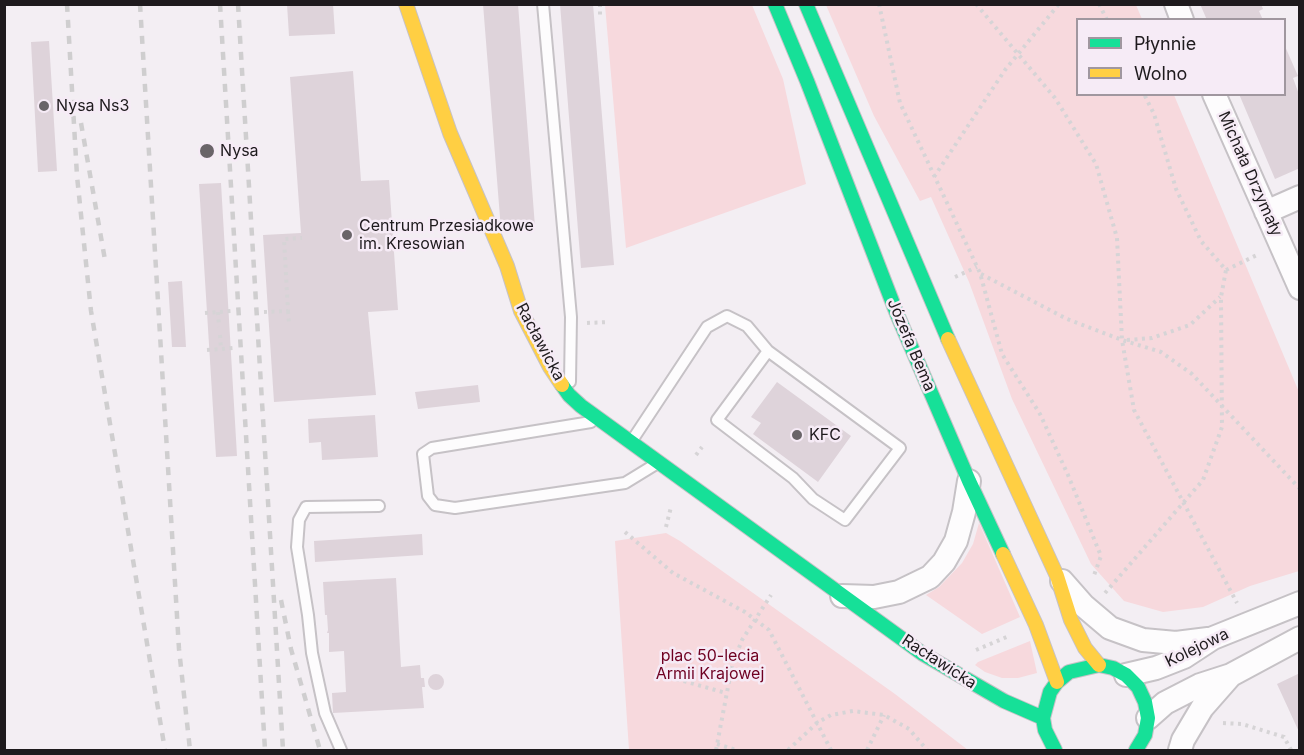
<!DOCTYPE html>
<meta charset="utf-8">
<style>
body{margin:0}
#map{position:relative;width:1304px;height:755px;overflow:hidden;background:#f3eef3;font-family:Inter,sans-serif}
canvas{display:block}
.frame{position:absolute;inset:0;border:6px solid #1e1a1d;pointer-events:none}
.legend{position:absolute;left:1076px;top:18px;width:210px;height:78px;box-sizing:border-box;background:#f6ebf6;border:2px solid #a0979f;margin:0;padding:8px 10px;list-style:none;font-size:18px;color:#1e1a1d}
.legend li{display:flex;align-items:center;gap:12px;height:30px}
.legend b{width:30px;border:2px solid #a0979f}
</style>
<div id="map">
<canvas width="1304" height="755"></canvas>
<div class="frame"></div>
<ul class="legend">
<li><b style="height:8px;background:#16e098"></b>Płynnie</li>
<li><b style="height:8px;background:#ffcf43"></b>Wolno</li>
</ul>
</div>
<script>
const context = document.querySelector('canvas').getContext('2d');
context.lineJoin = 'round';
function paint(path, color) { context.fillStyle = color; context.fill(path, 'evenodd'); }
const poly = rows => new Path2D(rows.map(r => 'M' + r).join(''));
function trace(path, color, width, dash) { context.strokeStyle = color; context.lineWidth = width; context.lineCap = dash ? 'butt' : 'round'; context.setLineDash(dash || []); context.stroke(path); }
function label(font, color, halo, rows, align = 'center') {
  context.font = font + ' Inter,sans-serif'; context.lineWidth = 5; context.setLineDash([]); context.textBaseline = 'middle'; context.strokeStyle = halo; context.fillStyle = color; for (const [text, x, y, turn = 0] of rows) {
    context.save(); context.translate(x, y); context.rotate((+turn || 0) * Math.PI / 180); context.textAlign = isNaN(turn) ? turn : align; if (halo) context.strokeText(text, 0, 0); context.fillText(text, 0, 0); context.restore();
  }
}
const green = poly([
 [605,5,752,5,783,79,806,184,626,248],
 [826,5,1136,5,1142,19,1078,20,1078,94,1174,95,1299,392,1299,571,1250,586,1203,607,1163,612,1124,601,1091,564,1012,399,969,282,931,197,920,201,874,116],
 [979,523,1020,617,982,634,926,595,939,587,962,563,973,544],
 [666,533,680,541,895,694,968,750,629,750,615,541],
 [1030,641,1037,673,1018,678,1002,678,985,672,975,665,978,662]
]);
const building = poly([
 [287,4,333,4,335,34,289,36],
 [483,4,518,4,535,227,501,230],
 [560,4,593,4,614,265,581,268],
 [1200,4,1261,4,1263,9,1259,11,1263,20,1207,20],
 [49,41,57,171,38,172,31,42],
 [1284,44,1298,76,1293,78,1300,97,1300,168,1275,179,1239,94,1284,94],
 [353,71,361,181,389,180,398,310,368,312,376,395,274,402,263,235,301,233,290,77],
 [221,183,237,456,216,457,199,184],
 [182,281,186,347,172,347,168,282],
 [777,382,851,436,818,482,753,434,761,423,751,417],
 [478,385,480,402,418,409,415,392],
 [375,415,378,457,322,460,321,442,309,443,308,419],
 [422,534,423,555,315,562,314,541],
 [396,578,401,667,420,665,421,678,424,678,425,687,422,687,424,708,333,713,332,693,346,692,344,651,329,652,329,633,327,633,328,630,327,615,325,615,323,582],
 [1300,673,1300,734,1277,684],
 '428 682a8 8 0 1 1 16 0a8 8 0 1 1-16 0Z'
]);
const path = poly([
 [600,4,600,17],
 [879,4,900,103,980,273,1002,354,1040,414,1068,475,1101,556,1093,578],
 [976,4,1055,98,1096,164,1117,238,1122,340,1134,410,1237,603],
 [1099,4,1107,20],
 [934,177,1005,70,1059,4],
 [1226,270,1259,254],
 [981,274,1067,319,1122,340,1161,352,1192,374,1300,489],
 [955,277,977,267],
 [288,311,289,324],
 [218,312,219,327],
 [264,312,288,311,284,239,302,238],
 [205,313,232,311],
 [587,323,609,322],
 [220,335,221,349],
 [1127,340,1152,338,1190,325,1220,297],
 [207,350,234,348],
 [696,455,702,447],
 [666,527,671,507],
 [625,532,673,573,745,612,769,630,831,750],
 [1105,593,1203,480,1222,427,1221,297,1226,270,1201,241,1176,189,1154,114,1144,94],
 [976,650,1009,636],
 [662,675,726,693],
 [1223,723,1242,724,1284,737,1291,750],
 [717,744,736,750],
 [716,750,732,666,742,640,771,595],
 [788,750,817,723,831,715,853,711,884,715,909,729,927,750],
 [867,750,884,715]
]);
const lane = poly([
 [543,4,571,317,570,382],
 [591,422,432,448,423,454,428,496,435,505,455,508,625,483,656,464],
 [633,439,707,327,727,316,747,326,768,351,900,448,845,520,813,499,793,478,717,420,768,351],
 [341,750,325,713,312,653,308,615,297,547,299,520,306,507,379,506]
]);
const street = poly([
 [1176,4,1182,20],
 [1214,94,1300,288],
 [1266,212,1300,197],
 [1062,581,1084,606,1110,628,1143,640,1176,643,1208,639],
 [842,596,874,597,899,592,930,577,944,562,956,541,964,512,969,481],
 [1126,675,1156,668,1184,657,1213,638,1300,603],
 [1148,718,1165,703,1200,685,1231,675,1300,638],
 [1180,750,1183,740,1202,708,1231,675]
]);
const fast = poly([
 [775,4,807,81,897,314,969,481,1003,554],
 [806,4,948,339],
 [562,385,569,395,581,406,923,654,1004,701,1043,718],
 [1055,750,1045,730,1043,718,1050,692,1057,682,1069,672,1099,665,1113,668,1126,675,1138,687,1145,702,1148,718,1145,735,1136,750]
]);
const slow = poly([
 [406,4,450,133,507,266,521,311,550,367,562,385],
 [948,339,1057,576,1071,620,1085,648,1099,665],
 [1003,554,1036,625,1057,682]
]);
const rail = poly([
 [67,4,77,176,91,311,165,750],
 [140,4,179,649,190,750],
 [220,4,265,750],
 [238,4,283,750],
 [81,123,105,260],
 [281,600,291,649,320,750]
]);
const markers = [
 [44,106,6,"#696468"],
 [207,151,8,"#696468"],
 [347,235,6,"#696468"],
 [797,435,6,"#696468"]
];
const poiNames = [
 ["Nysa Ns3",56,106],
 ["Nysa",220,151],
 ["Centrum Przesiadkowe",359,226],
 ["im. Kresowian",359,244],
 ["KFC",809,435]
];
const streetNames = [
 ["Michała Drzymały",1250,174,66],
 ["Racławicka",540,342,62],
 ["Józefa Bema",911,345,67],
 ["Kolejowa",1197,648,-26],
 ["Racławicka",939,662,33]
];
const parkNames = [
 ["plac 50-lecia",710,656],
 ["Armii Krajowej",710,674]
];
paint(green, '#f7d9dd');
paint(building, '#ded3da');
trace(lane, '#c6c2c6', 14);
trace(street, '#c6c2c6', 26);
trace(fast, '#c6c2c6', 16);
trace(slow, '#c6c2c6', 16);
trace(path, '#d6d4d6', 4, [3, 4.5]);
trace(lane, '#fdfcfd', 10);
trace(street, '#fdfcfd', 22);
trace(fast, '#16e098', 14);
trace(slow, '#ffcf43', 14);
trace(rail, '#cfcecf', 4.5, [8, 8]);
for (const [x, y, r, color] of markers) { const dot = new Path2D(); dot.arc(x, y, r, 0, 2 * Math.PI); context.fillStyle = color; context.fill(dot); trace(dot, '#f6ebf6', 2); }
label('16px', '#1e1a1d', '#f6ebf6', poiNames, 'left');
label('16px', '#1e1a1d', '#f6ebf6', streetNames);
label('16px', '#6f0022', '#f6ebf6', parkNames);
</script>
